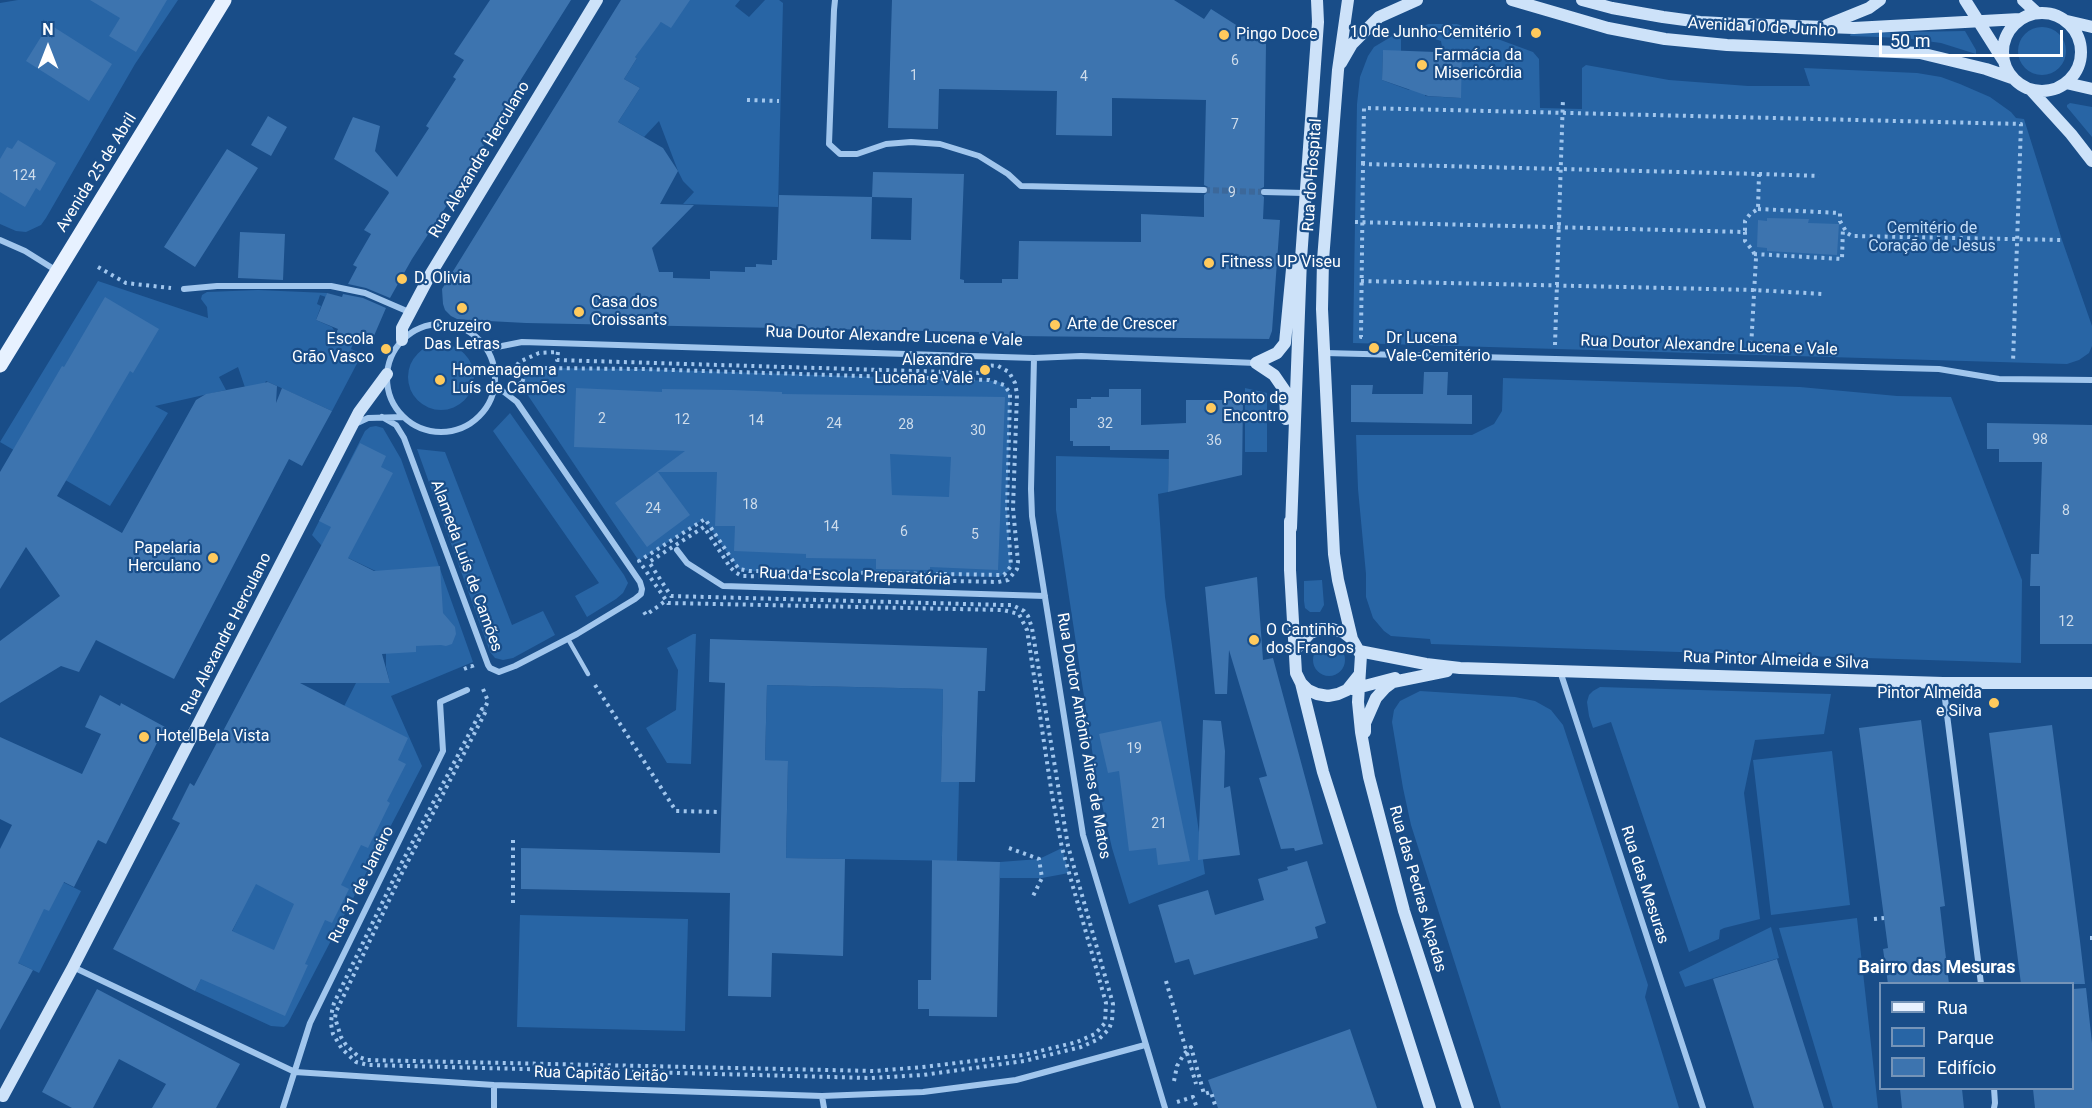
<!DOCTYPE html>
<meta charset="utf-8">
<style>
body{margin:0}
#map{position:relative;width:2092px;height:1108px;overflow:hidden;background:#194d88;font-family:Roboto,sans-serif}
canvas{display:block}
.legend{position:absolute;left:1879px;top:982px;width:195px;height:108px;box-sizing:border-box;background:#194d88;border:2px solid #7594b8;margin:0;padding:8px 10px;list-style:none;font-size:18px;color:#fff}
.legend li{display:flex;align-items:center;gap:12px;height:30px}
.legend b{width:30px;border:2px solid #7594b8}
.north{position:absolute;left:18px;top:18px;width:60px;height:60px;-webkit-text-stroke:4px #194d88;paint-order:stroke;rotate:0deg;font-size:16px;font-weight:700;line-height:24px;text-align:center;color:#fff}
.north::after{content:'';display:block;margin:auto;width:21px;height:27px;background:#fff;clip-path:polygon(50% 0,100% 100%,50% 72%,0 100%)}
.scale{position:absolute;left:1879px;top:30px;width:184px;height:27px;box-sizing:border-box;border:3px solid #fff;border-top:0;padding-left:8px;font-size:18px;line-height:21px;white-space:nowrap;color:#fff;-webkit-text-stroke:4px #194d88;paint-order:stroke}
</style>
<div id="map">
<canvas width="2092" height="1108"></canvas>
<ul class="legend">
<li><b style="height:8px;background:#e7f1ff"></b>Rua</li>
<li><b style="height:16px;background:#2865a5"></b>Parque</li>
<li><b style="height:16px;background:#3d74af"></b>Edifício</li>
</ul>
<div class="north">N</div>
<div class="scale">50 m</div>
</div>
<script>
const context = document.querySelector('canvas').getContext('2d');
context.lineJoin = 'round';
function paint(path, color) { context.fillStyle = color; context.fill(path, 'evenodd'); }
const poly = rows => new Path2D(rows.map(r => 'M' + r).join(''));
function trace(path, color, width, dash) { context.strokeStyle = color; context.lineWidth = width; context.lineCap = dash ? 'butt' : 'round'; context.setLineDash(dash || []); context.stroke(path); }
function label(font, color, halo, rows, align = 'center') {
  context.font = font + ' Roboto,sans-serif'; context.lineWidth = 4.5; context.setLineDash([]); context.textBaseline = 'middle'; context.strokeStyle = halo; context.fillStyle = color; for (const [text, x, y, turn = 0] of rows) {
    context.save(); context.translate(x, y); context.rotate((+turn || 0) * Math.PI / 180); context.textAlign = isNaN(turn) ? turn : align; if (halo) context.strokeText(text, 0, 0); context.fillText(text, 0, 0); context.restore();
  }
}
const green = poly([
 [18,0,178,0,135,64,46,218,41,225,26,232,16,231,0,224,0,3],
 [689,0,740,0,735,6,749,17,765,0,779,0,783,3,778,207,683,204,694,192,683,181,678,171,659,121,644,137,618,122,640,88,624,79,637,58,632,55,661,22],
 [1428,24,1457,24,1533,52,1539,59,1540,108,1582,109,1582,68,1586,65,1669,80,1748,86,1810,86,1804,68,1917,73,1941,77,1960,84,1990,97,2011,112,2016,118,2024,119,2062,240,2092,326,2092,346,2089,353,2079,360,2067,364,1353,343,1357,104,1360,77,1368,56,1374,47,1399,32,1401,33,1401,51,1383,51,1382,80,1409,90,1425,78,1425,96,1460,98,1462,53,1443,52,1441,41,1426,36,1421,28],
 '2018 51a24 24 0 1 1 48 0a24 24 0 1 1-48 0Z',
 [1965,31,1976,50,1976,54,1941,43,1904,38,1850,36,1851,33],
 [2070,103,2092,107,2092,137,2067,107,2067,105],
 [98,281,208,318,207,307,201,299,202,295,207,292,258,290,327,293,326,297,320,295,317,304,321,306,316,320,332,327,336,333,354,341,351,349,362,354,332,411,266,381,252,408,238,367,219,377,226,390,155,406,168,413,110,506,0,442],
 '408 377a33 33 0 1 1 66 0a33 33 0 1 1-66 0Z',
 [541,368,642,369,997,381,1004,385,1010,393,1010,398,1007,508,1011,566,1009,571,999,577,749,571,739,569,735,564,704,519,639,561,521,385,527,370],
 [1503,378,1800,387,1897,396,1951,397,2022,580,2021,663,1431,644,1430,639,1391,636,1384,631,1373,618,1366,597,1366,574,1358,489,1356,435,1472,435,1494,424,1502,411],
 [1245,388,1267,393,1267,452,1245,452],
 [510,413,624,575,628,583,623,593,616,599,587,617,575,596,599,583,493,431],
 [376,426,383,428,401,459,473,662,391,696,422,766,288,1023,284,1027,271,1026,195,991,209,963,216,965,284,823,356,683,390,683,386,667,386,576,321,545,312,535,365,431,370,427],
 [417,449,445,452,512,625,543,611,555,635,513,658,503,660,495,658,490,652],
 [1056,456,1169,459,1168,492,1158,494,1165,597,1205,874,1129,904,1112,848,1097,783,1056,510],
 [1322,580,1324,605,1320,612,1310,612,1305,608,1304,601,1304,581],
 [693,634,696,634,691,764,667,763,646,728,676,710,678,670,667,648],
 '1313 660a16 16 0 1 1 32 0a16 16 0 1 1-32 0Z',
 [767,685,943,689,941,781,959,782,957,861,786,858,788,762,765,760],
 [1600,687,1831,694,1824,734,1755,740,1744,793,1760,919,1724,928,1720,930,1719,939,1689,952,1611,722,1593,728,1589,716,1587,702,1589,695,1593,691],
 [1420,691,1515,697,1535,701,1551,710,1563,725,1648,985,1645,997,1679,1108,1501,1108,1411,825,1403,788,1392,722,1394,710,1400,701],
 [1832,751,1850,905,1771,915,1753,760],
 [1062,848,1069,873,1042,878,1000,878,1000,862,1039,859],
 [0,851,81,891,39,973,0,954],
 [520,915,688,919,685,1031,517,1027],
 [1857,918,1878,1108,1833,1108,1779,928],
 [1771,927,1779,958,1685,987,1679,972]
]);
const building = poly([
 [90,0,167,0,136,52,109,36,120,18],
 [490,0,571,0,520,81,523,82,482,144,484,145,475,162,412,259,390,298,366,288,348,284,357,267,353,265,371,234,364,230,389,193,388,191,334,159,353,117,380,126,375,151,397,177,429,128,426,126,456,79,453,77,464,60,454,54],
 [621,0,690,0,671,28,661,22,635,57,637,58,624,79,640,88,618,122,663,148,678,171,660,204,694,205,652,248,659,272,673,272,673,278,710,279,710,271,745,272,745,267,756,267,756,264,772,265,772,260,777,260,779,195,872,197,873,172,964,174,960,279,964,280,964,283,1002,283,1002,279,1018,279,1019,241,1141,242,1141,214,1204,217,1204,195,1209,191,1208,187,1204,185,1206,100,1112,98,1112,136,1056,135,1057,91,939,89,938,129,888,128,892,0,1174,0,1204,19,1211,9,1266,44,1264,187,1260,189,1259,192,1264,197,1263,219,1280,220,1272,331,1269,339,1017,336,979,334,979,332,526,323,469,320,457,319,451,316,445,310,443,304,442,289],
 [872,197,912,198,911,240,871,239],
 [49,24,112,64,89,101,26,61],
 [1383,50,1462,53,1461,98,1428,96,1382,80],
 [268,116,287,127,271,156,251,145],
 [18,140,56,163,40,191,36,188,25,207,0,192,0,159,7,147,12,149],
 [227,149,258,168,195,267,164,247],
 [1767,218,1809,219,1808,223,1839,224,1837,255,1767,251,1767,248,1757,247,1758,220,1767,221],
 [240,232,285,234,283,280,238,278],
 [327,293,342,297,343,294,363,298,386,308,370,345,367,344,366,346,336,333,338,329,316,320],
 [105,297,159,329,133,373,130,371,57,496,122,533,196,400,206,394,268,382,277,386,276,403,282,388,332,411,302,466,289,459,174,679,96,640,79,672,61,666,0,703,0,641,60,596,26,547,0,589,0,472,62,366,64,367],
 [1424,372,1448,372,1447,395,1472,395,1472,424,1351,422,1351,385,1373,385,1372,394,1423,394],
 [576,388,662,392,662,389,732,390,782,392,782,394,1005,397,998,570,930,567,930,570,876,569,876,559,806,558,806,554,734,551,735,526,715,526,717,472,658,472,690,515,647,547,615,503,685,451,574,447],
 [890,454,951,457,949,497,892,495],
 [1109,389,1141,389,1141,425,1186,423,1186,400,1243,400,1242,475,1168,492,1169,450,1110,450,1110,446,1073,446,1073,441,1070,441,1070,408,1077,408,1077,399,1091,399,1091,397,1109,397],
 [1987,423,2092,425,2092,644,2040,644,2040,586,2030,586,2031,554,2039,554,2042,462,1999,462,1999,449,1987,449],
 [360,443,386,456,381,467,393,473,348,558,374,571,440,566,443,613,455,627,456,634,452,644,446,646,441,645,416,646,416,652,382,654,390,683,300,683,408,738,398,760,406,764,387,801,390,803,368,848,361,845,341,885,349,889,332,923,325,920,305,964,308,965,285,1016,201,979,195,991,113,949,180,823,172,819,190,783,194,786,331,527,319,521],
 [256,884,294,904,274,950,232,931],
 [1257,577,1263,660,1273,658,1323,844,1295,851,1294,848,1281,849,1259,778,1267,776,1229,650,1227,694,1215,694,1205,587],
 [710,639,987,648,985,691,978,691,975,782,941,782,943,689,767,685,765,760,788,761,786,858,845,859,843,956,772,953,771,997,728,996,730,893,521,889,521,848,720,853,725,683,709,682],
 [100,695,120,706,121,703,165,727,106,844,98,840,74,887,64,882,49,911,44,909,18,963,33,970,0,1030,0,849,12,825,0,819,0,737,82,774,101,734,85,727],
 [1203,720,1221,721,1225,751,1224,788,1230,786,1240,855,1198,860],
 [1921,720,1945,906,1940,907,1949,984,1888,984,1883,949,1888,948,1859,728],
 [1161,721,1190,861,1158,865,1156,848,1129,851,1119,771,1108,773,1099,734],
 [2052,725,2080,941,2085,984,2021,984,1989,733],
 [932,860,1000,862,997,1017,929,1016,929,1009,918,1009,918,980,931,980],
 [1307,861,1326,923,1315,927,1318,938,1194,975,1189,959,1175,963,1158,905,1208,890,1215,915,1264,900,1258,879,1288,870,1287,867],
 [1777,959,1824,1108,1754,1108,1713,979],
 [2086,988,2092,1043,2092,1108,2035,1108,2033,1089,2073,1089,2073,989],
 [97,989,240,1064,216,1108,152,1108,166,1084,119,1059,93,1108,72,1108,42,1092],
 [1350,1029,1377,1108,1218,1108,1208,1080],
 [1900,1089,1962,1089,1964,1108,1902,1108]
]);
const streetTunnel = poly([
 [1204,190,1264,192]
]);
const path = poly([
 [747,100,779,101],
 [1363,164,1364,108,2021,124,2013,363],
 [1759,174,1819,176],
 [1758,209,1840,213,1840,221,1847,233,1852,236,2062,240],
 [1355,222,1745,232,1745,241,1753,251,1756,258,1751,348,1748,348],
 [1754,254,1842,259,1843,227],
 [98,267,126,283,171,288],
 [1361,281,1754,290,1823,294],
 [1362,337,1361,337,1363,164,1759,174,1758,209,1750,214,1745,221,1745,232],
 [1555,345,1563,98],
 [558,352,557,360,981,373,981,365,998,366,1009,372,1015,383,1017,394,1013,508,1018,562,1017,569,1008,580,998,582,742,576,735,572,730,567,704,527,649,562,671,596,1004,605,1012,605,1024,611,1028,616,1032,628,1068,846,1113,1004,1112,1021,1109,1029,1099,1039,1081,1047,1024,1061,923,1075,871,1078,368,1065,356,1062,342,1049,333,1034,331,1024,332,1011,334,1003,399,868,482,709,486,711,403,871,336,1012,335,1018,341,1037,346,1045,359,1057,367,1060,874,1071,923,1067,1023,1055,1077,1042,1095,1034,1105,1023,1106,1003,1062,848,1052,795,1027,630,1019,614,1003,610,668,603,639,561,705,519,735,564,739,569,749,571,1004,575,1011,566,1007,508,1010,398,1010,393,1004,385,989,380,642,369,541,368,527,370,521,385,513,372,519,362,539,353,558,352],
 [644,612,646,615,664,602,663,600],
 [464,669,472,666,473,669],
 [595,685,676,811,721,812],
 [483,689,488,701,484,710],
 [1009,848,1039,859,1042,878,1033,896],
 [513,903,513,837],
 [1874,919,1884,918],
 [2090,938,2092,938],
 [1166,981,1196,1084],
 [1174,1081,1177,1066,1184,1054,1191,1047,1204,1094,1211,1092,1216,1108],
 [1177,1102,1193,1097,1197,1108]
]);
const lane = poly([
 [568,639,588,674]
]);
const street = poly([
 [835,0,834,10,829,144,840,154,857,154,886,144,911,142,940,144,979,156,1008,174,1021,186,1204,190],
 [1264,192,1304,193],
 [0,240,25,251,57,271],
 [184,289,217,286,331,286,365,293,409,312],
 '387 378a54 54 0 1 1 108 0a54 54 0 1 1-108 0Z',
 [487,349,522,342,1034,358,1081,356,1256,363],
 [1325,353,1939,369,1999,379,2092,380],
 [1034,358,1031,489,1032,516,1083,835,1165,1108],
 [382,417,396,425,404,438,488,665,490,668,499,672,515,666,577,634,635,599,641,594,642,589,640,582,517,402,495,385],
 [355,424,368,418,403,417],
 [677,550,687,563,723,586,1045,596],
 [1560,671,1703,1108],
 [1943,683,1981,984],
 [73,967,295,1072,494,1085,822,1096,923,1092,1016,1080,1145,1045],
 [494,1085,494,1108],
 [1994,1088,1995,1103,1994,1108],
 [822,1096,824,1108],
 [283,1108,310,1023,443,751,440,702,467,690]
]);
const secondary = poly([
 [1348,0,1338,70,1323,260,1322,309,1334,554,1338,580,1352,639,1361,655,1358,702,1361,732,1369,777,1404,911,1468,1108],
 [1512,0,1608,28,1665,39,1727,45,1920,53,1986,69,2012,78],
 [1582,0,1612,8,1663,17,1700,22,1738,24,1854,28,2020,19],
 [1965,0,2003,60],
 [2023,0,2037,13],
 '2003 52a39 39 0 1 1 78 0a39 39 0 1 1-78 0Z',
 [2067,21,2092,27],
 [1827,25,1869,8,1880,0],
 [1341,63,1352,44,1379,17,1417,0],
 [2066,83,2092,89],
 [2031,90,2071,134,2092,161],
 [402,340,402,328,430,275,597,0],
 [1256,363,1274,375,1285,391,1286,419],
 [1256,363,1277,353,1285,343,1292,269],
 [1290,521,1290,570,1296,673,1301,683,1308,690,1317,694,1328,696,1338,694,1347,690,1359,675],
 [1291,528,1301,259,1318,22,1317,0],
 [1296,649,1310,633,1321,629,1332,629,1343,632,1352,639],
 [1359,651,1426,664,1460,668,1943,683,2092,683],
 [1301,683,1323,772,1430,1108],
 [1353,689,1395,678],
 [1365,732,1365,723,1376,698,1385,688,1393,682,1447,671],
 [0,1095,3,1096,73,967,359,412,387,374]
]);
const primary = poly([
 [0,365,224,0]
]);
const markers = [
 [1536,33,6,"#ffca5d"],
 [1224,35,6,"#ffca5d"],
 [1422,65,6,"#ffca5d"],
 [1209,263,6,"#ffca5d"],
 [402,279,6,"#ffca5d"],
 [462,308,6,"#ffca5d"],
 [579,312,6,"#ffca5d"],
 [1055,325,6,"#ffca5d"],
 [1374,348,6,"#ffca5d"],
 [386,349,6,"#ffca5d"],
 [985,370,6,"#ffca5d"],
 [440,380,6,"#ffca5d"],
 [1211,408,6,"#ffca5d"],
 [213,558,6,"#ffca5d"],
 [1254,640,6,"#ffca5d"],
 [1994,703,6,"#ffca5d"],
 [144,737,6,"#ffca5d"]
];
const numberNames = [
 ["6",1235,61],
 ["1",914,76],
 ["4",1084,77],
 ["7",1235,125],
 ["124",24,176],
 ["9",1232,193],
 ["2",602,419],
 ["12",682,420],
 ["14",756,421],
 ["24",834,424],
 ["32",1105,424],
 ["28",906,425],
 ["30",978,431],
 ["98",2040,440],
 ["36",1214,441],
 ["18",750,505],
 ["24",653,509],
 ["8",2066,511],
 ["14",831,527],
 ["6",904,532],
 ["5",975,535],
 ["12",2066,622],
 ["19",1134,749],
 ["21",1159,824]
];
const streetNames = [
 ["Avenida 10 de Junho",1762,28,3],
 ["Rua Alexandre Herculano",480,160,-59],
 ["Avenida 25 de Abril",97,173,-58],
 ["Rua do Hospital",1313,175,-86],
 ["Rua Doutor Alexandre Lucena e Vale",894,337,2],
 ["Rua Doutor Alexandre Lucena e Vale",1709,346,2],
 ["Alameda Luís de Camões",466,566,70],
 ["Rua da Escola Preparatória",855,577,2],
 ["Rua Alexandre Herculano",227,634,-63],
 ["Rua Pintor Almeida e Silva",1776,661,2],
 ["Rua Doutor António Aires de Matos",1083,736,80],
 ["Rua 31 de Janeiro",362,885,-64],
 ["Rua das Mesuras",1644,885,72],
 ["Rua das Pedras Alçadas",1417,889,74],
 ["Rua Capitão Leitão",601,1075,2]
];
const poiNames = [
 ["10 de Junho-Cemitério 1",1524,33,"right"],
 ["Pingo Doce",1236,35],
 ["Farmácia da",1434,56],
 ["Misericórdia",1434,74],
 ["Fitness UP Viseu",1221,263],
 ["D. Olivia",414,279],
 ["Casa dos",591,303],
 ["Croissants",591,321],
 ["Arte de Crescer",1067,325],
 ["Cruzeiro",462,327,"center"],
 ["Das Letras",462,345,"center"],
 ["Dr Lucena",1386,339],
 ["Vale-Cemitério",1386,357],
 ["Escola",374,340,"right"],
 ["Grão Vasco",374,358,"right"],
 ["Alexandre",973,361,"right"],
 ["Lucena e Vale",973,379,"right"],
 ["Homenagem a",452,371],
 ["Luís de Camões",452,389],
 ["Ponto de",1223,399],
 ["Encontro",1223,417],
 ["Papelaria",201,549,"right"],
 ["Herculano",201,567,"right"],
 ["O Cantinho",1266,631],
 ["dos Frangos",1266,649],
 ["Pintor Almeida",1982,694,"right"],
 ["e Silva",1982,712,"right"],
 ["Hotel Bela Vista",156,737]
];
const parkNames = [
 ["Cemitério de",1932,229],
 ["Coração de Jesus",1932,247]
];
const neighbourhoodNames = [
 ["Bairro das Mesuras",1937,968]
];
paint(green, '#2865a5');
paint(building, '#3d74af');
trace(streetTunnel, '#3c689a', 6, [6, 3]);
trace(path, '#a1c6ed', 4, [3, 4.5]);
trace(lane, '#a1c6ed', 4.5);
trace(street, '#a1c6ed', 6);
trace(secondary, '#cde2f9', 12);
trace(primary, '#e7f1ff', 15);
for (const [x, y, r, color] of markers) { const dot = new Path2D(); dot.arc(x, y, r, 0, 2 * Math.PI); context.fillStyle = color; context.fill(dot); trace(dot, '#194d88', 2); }
label('14px', '#cedceb', null, numberNames);
label('16px', '#fff', '#194d88', streetNames);
label('16px', '#fff', '#194d88', poiNames, 'left');
label('16px', '#c6dff9', '#194d88', parkNames);
label('bold 18px', '#fff', '#194d88', neighbourhoodNames);
</script>
